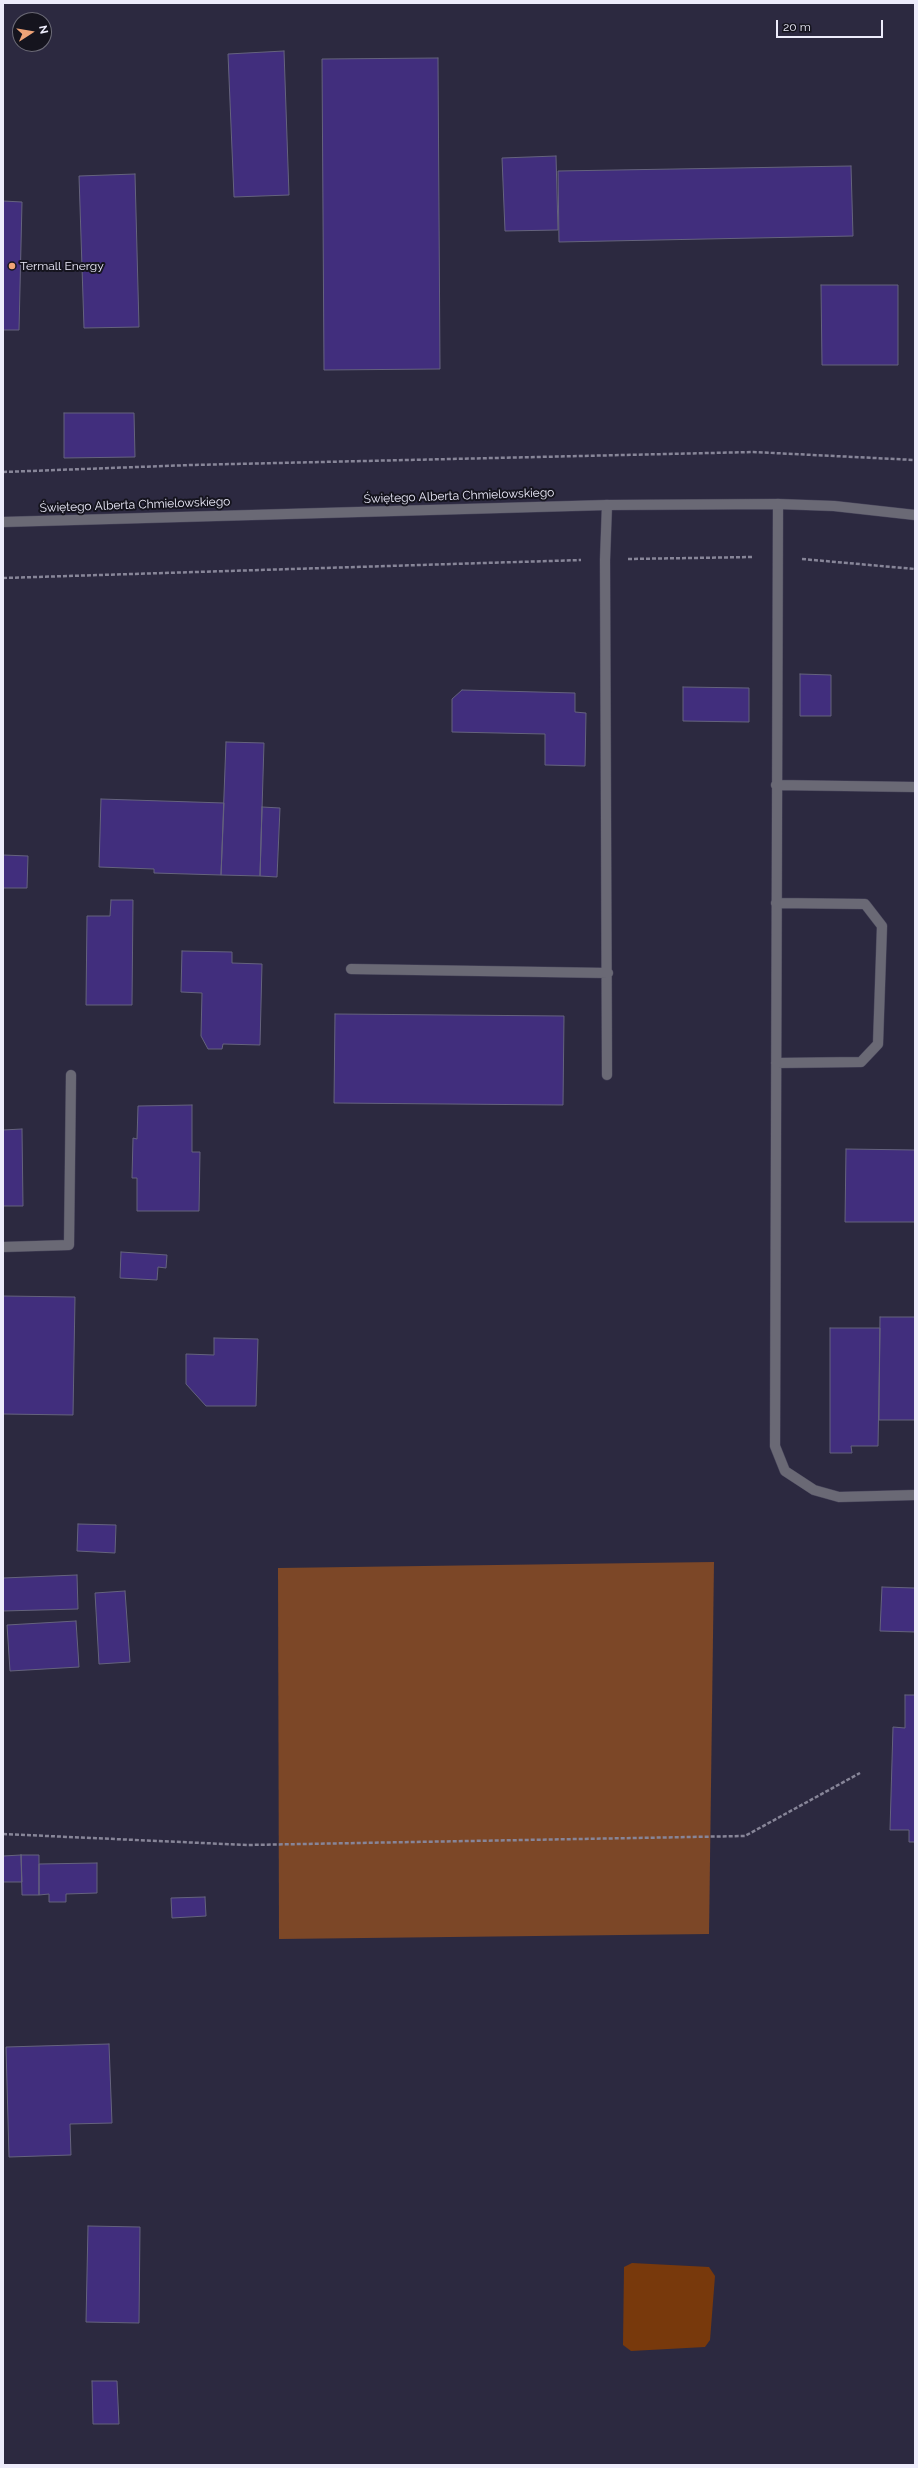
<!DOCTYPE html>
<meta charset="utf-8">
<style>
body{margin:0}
#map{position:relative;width:918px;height:2468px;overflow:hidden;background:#2c2940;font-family:Raleway,sans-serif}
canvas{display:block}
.frame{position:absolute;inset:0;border:4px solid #edecfb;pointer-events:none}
.north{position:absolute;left:12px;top:12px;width:40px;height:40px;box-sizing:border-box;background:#15141e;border:1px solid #6b6a76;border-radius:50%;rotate:78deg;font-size:11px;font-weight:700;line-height:16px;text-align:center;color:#edecfb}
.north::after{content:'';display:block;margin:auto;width:14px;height:18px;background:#efa377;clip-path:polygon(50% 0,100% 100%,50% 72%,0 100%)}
.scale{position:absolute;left:776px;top:20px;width:107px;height:18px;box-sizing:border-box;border:2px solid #edecfb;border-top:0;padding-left:5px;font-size:12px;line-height:14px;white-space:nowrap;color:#edecfb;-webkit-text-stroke:3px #15141e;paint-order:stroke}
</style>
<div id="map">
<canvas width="918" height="2468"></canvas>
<div class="frame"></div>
<div class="north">N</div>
<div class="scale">20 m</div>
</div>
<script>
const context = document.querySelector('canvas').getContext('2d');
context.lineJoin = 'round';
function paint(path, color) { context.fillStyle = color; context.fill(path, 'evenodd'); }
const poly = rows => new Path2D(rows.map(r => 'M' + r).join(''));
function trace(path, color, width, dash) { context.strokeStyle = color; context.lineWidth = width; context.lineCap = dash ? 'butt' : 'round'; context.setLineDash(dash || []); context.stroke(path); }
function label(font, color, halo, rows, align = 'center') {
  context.font = font + ' Raleway,sans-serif'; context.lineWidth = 4; context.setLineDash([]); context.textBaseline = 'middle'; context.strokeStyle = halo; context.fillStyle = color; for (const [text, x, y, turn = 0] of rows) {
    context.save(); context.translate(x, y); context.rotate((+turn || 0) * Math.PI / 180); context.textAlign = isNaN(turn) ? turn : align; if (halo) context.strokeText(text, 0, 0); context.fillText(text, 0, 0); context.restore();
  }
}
const green = poly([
 [714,1562,709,1934,279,1939,278,1568]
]);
const water = poly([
 [632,2263,709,2267,715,2276,710,2340,705,2347,631,2351,623,2345,624,2267]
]);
const building = poly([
 [284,51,289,195,234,197,228,54,284,51],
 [438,58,440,369,324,370,322,59,438,58],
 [556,156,558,230,505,231,502,158,556,156],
 [851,166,853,236,559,242,558,171,851,166],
 [135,174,139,327,84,328,79,176,135,174],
 [3,201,22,202,19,330,3,330,3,201],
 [821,285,898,285,898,365,822,365,821,285],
 [64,413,134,413,135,457,64,458,64,413],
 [800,674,831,675,831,716,800,716,800,674],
 [683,687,749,688,749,722,683,721,683,687],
 [462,690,575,693,575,712,586,713,585,766,545,765,545,734,452,732,452,699,462,690],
 [226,742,264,743,260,876,221,875,226,742],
 [101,799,224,803,221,875,154,873,154,869,99,867,101,799],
 [262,807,280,808,277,877,260,876,262,807],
 [3,855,28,856,27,888,3,888,3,855],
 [111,900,133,900,132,1005,86,1005,87,916,110,916,111,900],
 [182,951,232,952,232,963,262,964,260,1045,223,1044,222,1049,208,1049,201,1036,202,993,181,992,182,951],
 [335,1014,564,1016,563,1105,334,1103,335,1014],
 [192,1105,192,1152,200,1152,199,1211,137,1211,137,1178,132,1178,133,1138,137,1139,138,1106,192,1105],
 [22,1129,23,1206,3,1206,3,1130,22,1129],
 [846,1149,915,1150,915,1222,845,1222,846,1149],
 [121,1252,167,1255,166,1268,158,1267,157,1280,120,1278,121,1252],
 [3,1296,75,1297,73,1415,3,1414,3,1296],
 [880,1317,915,1317,915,1420,879,1420,880,1317],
 [830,1328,880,1328,878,1446,851,1446,852,1453,830,1453,830,1328],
 [214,1338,258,1339,256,1406,206,1406,186,1384,186,1354,214,1355,214,1338],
 [78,1524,116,1525,115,1553,77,1551,78,1524],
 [77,1575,78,1609,3,1611,3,1578,77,1575],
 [882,1587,915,1588,915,1632,880,1631,882,1587],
 [125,1591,130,1662,99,1664,95,1593,125,1591],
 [76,1621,79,1667,10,1671,7,1625,76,1621],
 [905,1695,915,1695,915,1842,909,1842,909,1830,890,1830,893,1727,905,1728,905,1695],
 [21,1855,22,1882,3,1882,3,1856,21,1855],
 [21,1855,39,1855,39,1895,22,1895,21,1855],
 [97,1863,97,1893,66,1894,66,1902,49,1902,49,1894,39,1895,39,1864,97,1863],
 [205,1897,206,1916,172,1918,171,1898,205,1897],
 [109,2044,112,2123,70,2124,71,2155,9,2157,6,2047,109,2044],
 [88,2226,140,2227,139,2323,86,2322,88,2226],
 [92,2381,117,2381,119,2424,93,2424,92,2381]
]);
const path = poly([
 [3,472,191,465,753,452,915,460],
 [628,559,753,557],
 [802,559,915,569],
 [3,578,581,560],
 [3,1834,247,1845,745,1836,860,1773]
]);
const lane = poly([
 [778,504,775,1446,785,1471,814,1490,839,1497,915,1495],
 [607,505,605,560,607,1075],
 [776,785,915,787],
 [351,969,608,973],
 [776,1063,861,1062,878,1044,882,926,865,904,776,903]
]);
const street = poly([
 [3,522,607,505,778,504,834,506,915,515],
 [3,1247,69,1245,71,1075]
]);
const markers = [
 [12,266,4,"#efa377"]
];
const poiNames = [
 ["Termall Energy",20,266]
];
const streetNames = [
 ["Świętego Alberta Chmielowskiego",459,496,-2],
 ["Świętego Alberta Chmielowskiego",135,505,-2]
];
paint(green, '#7c4727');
paint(water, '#78390c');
paint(building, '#412e7d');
trace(building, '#65637d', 1);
trace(lane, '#47445a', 11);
trace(street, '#47445a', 11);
trace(path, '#878598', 2.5, [4, 2]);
trace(lane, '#6a6975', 10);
trace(street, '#6a6975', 10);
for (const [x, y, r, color] of markers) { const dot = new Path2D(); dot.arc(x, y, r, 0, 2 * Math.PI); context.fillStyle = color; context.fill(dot); trace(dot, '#15141e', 1.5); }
label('12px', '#edecfb', '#15141e', poiNames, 'left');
label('12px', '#edecfb', '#15141e', streetNames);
</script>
